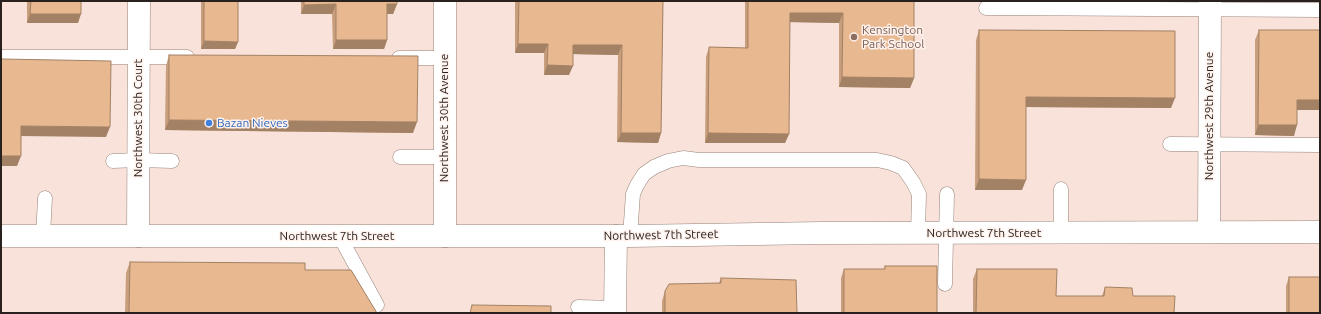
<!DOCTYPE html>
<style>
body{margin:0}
#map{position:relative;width:1321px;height:314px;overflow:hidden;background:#f8e2d9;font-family:Ubuntu,sans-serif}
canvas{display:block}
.frame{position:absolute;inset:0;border:2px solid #29211e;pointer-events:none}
</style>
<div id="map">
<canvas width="1321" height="314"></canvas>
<div class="frame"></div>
</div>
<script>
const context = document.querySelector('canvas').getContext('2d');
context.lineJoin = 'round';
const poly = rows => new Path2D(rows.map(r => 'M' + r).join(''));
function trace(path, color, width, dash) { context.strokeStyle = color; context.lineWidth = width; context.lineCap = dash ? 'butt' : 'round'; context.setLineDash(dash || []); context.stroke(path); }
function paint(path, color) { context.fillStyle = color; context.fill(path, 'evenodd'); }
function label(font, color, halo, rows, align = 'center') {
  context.font = font + ' Ubuntu,sans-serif'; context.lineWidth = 3; context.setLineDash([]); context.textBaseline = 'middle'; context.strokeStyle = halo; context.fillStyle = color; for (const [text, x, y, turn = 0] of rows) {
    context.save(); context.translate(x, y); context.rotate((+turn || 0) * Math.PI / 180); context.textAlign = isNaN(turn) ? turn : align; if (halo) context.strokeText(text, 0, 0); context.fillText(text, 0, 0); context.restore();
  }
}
const lane = poly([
 [986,8,1320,10],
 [1,57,187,57],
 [399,58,444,58],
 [1170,144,1320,145],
 [400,157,445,157],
 [113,161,138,160,172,161],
 [1061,189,1061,232],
 [43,236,45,198],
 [630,236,633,194,637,185,644,174,654,167,668,161,683,158,699,160,877,160,891,163,903,168,913,182,919,194,918,233],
 [340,237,377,305],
 [945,284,947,194],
 [578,307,615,308]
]);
const street = poly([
 [445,1,445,236],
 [138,236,139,1],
 [615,313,616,236]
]);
const secondary = poly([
 [1209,232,1210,1],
 [1,236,630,236,822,233,1320,232]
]);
const wall = poly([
 [27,1,81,1,78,23,27,23],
 [201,1,238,1,238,42,235,49,201,49],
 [301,1,397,1,397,4,393,14,387,14,387,40,384,49,333,49,332,14,301,14],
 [515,1,663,1,661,133,658,143,617,142,618,55,573,54,569,75,544,75,544,53,515,53],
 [745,1,914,1,914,78,910,88,839,87,839,23,790,22,789,134,785,143,705,143,706,57,709,47,745,48],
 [979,30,1171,108,1026,107,1022,190,975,190,976,40],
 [1259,30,1297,110,1294,136,1255,135,1255,40],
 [169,55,413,133,165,130,166,66],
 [130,262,305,270,377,313,125,313,126,273],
 [885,266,937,313,841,313,841,278,844,269,884,269],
 [977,269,1056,296,1102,296,1105,287,1133,296,1174,313,973,313,973,279],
 [1289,277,1320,313,1286,313,1286,286],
 [721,278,797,313,662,313,662,301,665,291,719,283]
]);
const shadedWall = poly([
 [336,4,332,14,301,14,304,5],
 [387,4,397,4,393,14,383,14],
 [790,13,843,13,839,23,786,22],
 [30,14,81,14,78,23,27,23],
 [336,40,387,40,384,49,333,49],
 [204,41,238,42,235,49,201,49],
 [518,44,548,44,544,53,515,53],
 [573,45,622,45,618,55,570,54],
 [547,65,573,66,569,75,544,75],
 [842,77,914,78,910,88,839,87],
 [1026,97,1175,98,1171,108,1023,107],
 [1297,100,1320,100,1320,110,1294,110],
 [169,120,417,122,413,133,165,130],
 [1258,125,1297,125,1294,136,1255,135],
 [21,126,110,127,106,137,18,136],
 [621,133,661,133,658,143,617,142],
 [708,133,789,134,785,143,705,143],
 [1,156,21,156,17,166,1,166],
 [979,179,1026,180,1022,190,975,190]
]);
const building = poly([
 [31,1,81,1,81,14,30,14,31,1],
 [204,1,238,1,238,42,204,41,204,1],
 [304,1,397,1,397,4,387,4,387,40,336,40,336,4,304,5,304,1],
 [519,1,663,1,661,133,621,133,622,45,573,45,573,66,547,65,548,44,518,44,519,1],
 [748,1,914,1,914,78,842,77,843,13,790,13,789,134,708,133,709,47,748,48,748,1],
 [979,30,1175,31,1175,98,1026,97,1026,180,979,179,979,30],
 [1259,30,1320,30,1320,100,1297,100,1297,125,1258,125,1259,30],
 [169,55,418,56,417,122,169,120,169,55],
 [1,59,111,61,110,127,21,126,21,156,1,156,1,59],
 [130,262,305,263,305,270,351,270,377,313,129,313,130,262],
 [885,266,937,266,937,313,844,313,844,269,885,269,885,266],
 [977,269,1057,269,1056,296,1104,296,1105,287,1132,288,1133,296,1175,296,1174,313,976,313,977,269],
 [1289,277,1320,277,1320,313,1289,313,1289,277],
 [721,278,796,280,797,313,665,313,665,291,669,284,721,283,721,278],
 [472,305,551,306,551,313,470,313,472,305]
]);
const markers = [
 [854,37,4,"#8d6e63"],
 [209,123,4,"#3f7fe0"]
];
const educationNames = [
 ["Kensington",862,30],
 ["Park School",862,44]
];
const streetNames = [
 ["Northwest 29th Avenue",1209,116,-90],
 ["Northwest 30th Court",138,118,-90],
 ["Northwest 30th Avenue",444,118,-90],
 ["Northwest 7th Street",984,233],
 ["Northwest 7th Street",661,235,-1],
 ["Northwest 7th Street",337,236]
];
const shopNames = [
 ["Bazan Nieves",217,123]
];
trace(lane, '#97837b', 15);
trace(street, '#97837b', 23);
trace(secondary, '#97837b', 23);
trace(lane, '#fff', 14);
trace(street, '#fff', 22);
trace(secondary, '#fff', 22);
paint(wall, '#c89e7c');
paint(shadedWall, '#a28165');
paint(building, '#e8b890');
trace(building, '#a28165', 1);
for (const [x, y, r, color] of markers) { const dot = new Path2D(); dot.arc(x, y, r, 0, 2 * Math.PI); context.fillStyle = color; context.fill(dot); trace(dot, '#fff2ec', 1.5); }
label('12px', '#785e54', '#fff2ec', educationNames, 'left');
label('12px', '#29211e', '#fff2ec', streetNames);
label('12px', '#366cbe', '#fff2ec', shopNames, 'left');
</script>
